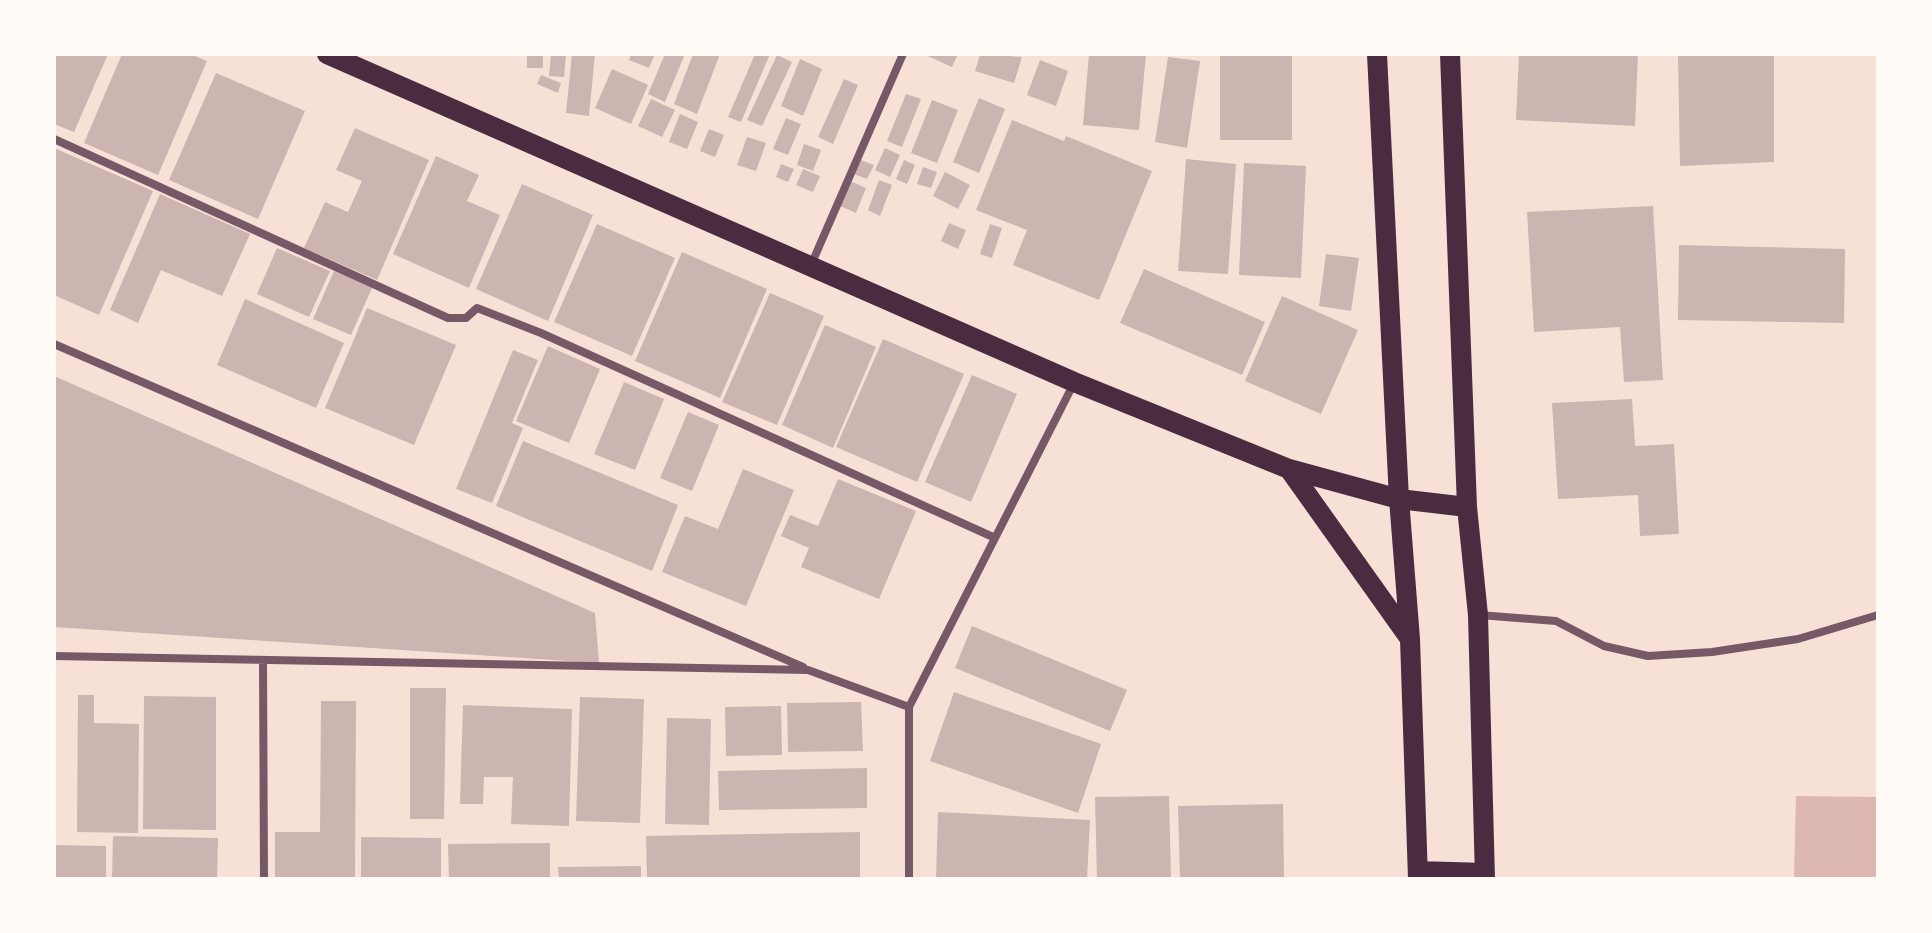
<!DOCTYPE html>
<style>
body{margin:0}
#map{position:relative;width:1932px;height:933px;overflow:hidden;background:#f7e1d7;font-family:"Fira Sans",sans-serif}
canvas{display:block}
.frame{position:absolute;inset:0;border:56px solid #fffaf5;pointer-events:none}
</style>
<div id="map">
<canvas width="1932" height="933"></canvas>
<div class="frame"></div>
</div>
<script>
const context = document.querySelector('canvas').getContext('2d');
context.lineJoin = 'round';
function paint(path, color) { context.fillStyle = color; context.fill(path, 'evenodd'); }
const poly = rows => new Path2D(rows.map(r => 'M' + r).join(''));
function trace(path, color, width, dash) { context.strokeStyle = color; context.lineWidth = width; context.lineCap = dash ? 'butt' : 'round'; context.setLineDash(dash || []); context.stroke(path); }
const water = poly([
 [1796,796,1878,797,1878,879,1794,879]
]);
const building = poly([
 [54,54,108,54,74,132,54,124],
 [122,54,190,54,207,61,158,175,84,143],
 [527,54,543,54,543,68,527,68],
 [551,54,566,54,564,77,549,76],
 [572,54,595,54,589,116,566,113],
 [631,54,655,54,649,68,629,60],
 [665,54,685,54,665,102,648,94],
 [693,54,720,54,697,114,674,104],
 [755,54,770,54,741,122,728,117],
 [923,54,958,54,952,67],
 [980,54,1022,57,1014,83,975,71],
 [1089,54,1146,54,1139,130,1083,125],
 [1220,54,1292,54,1292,140,1220,140],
 [1519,54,1638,54,1635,126,1516,120],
 [1678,54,1774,54,1774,162,1680,166],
 [777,55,792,62,762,126,747,120],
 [1168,57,1200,61,1187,148,1155,142],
 [800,59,822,69,803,116,781,106],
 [1040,60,1068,71,1056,106,1027,95],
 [612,69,648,85,631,124,595,108],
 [216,73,305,111,258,219,169,180],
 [541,75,561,83,558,93,537,84],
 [844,79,858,85,833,144,818,137],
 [906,94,921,99,902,147,887,141],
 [979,98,1005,109,979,173,953,162],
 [651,99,675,110,662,137,638,126],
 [932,100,958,110,937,163,911,153],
 [680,114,698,122,687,149,669,142],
 [786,118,801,124,788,155,773,149],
 [1012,120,1064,141,1066,136,1152,171,1099,300,1013,265,1027,230,976,210],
 [355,128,429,160,377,280,304,248,325,202,348,212,362,181,336,170],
 [709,129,724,135,715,157,700,151],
 [747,137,766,143,756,171,737,165],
 [804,144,821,150,813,171,797,165],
 [54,148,153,191,99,315,54,295],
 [885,148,900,155,890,177,875,170],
 [436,156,479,175,467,201,500,215,469,288,393,254],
 [1186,159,1236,164,1228,274,1178,271],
 [861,160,874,165,867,179,854,174],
 [904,160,915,165,907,184,896,179],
 [1244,163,1306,166,1301,278,1239,275],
 [781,164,794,169,788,182,776,177],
 [923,167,937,172,931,188,917,184],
 [803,169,820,176,813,192,796,185],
 [945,172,970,185,958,209,933,196],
 [879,180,892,185,880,216,868,210],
 [850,181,866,188,856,213,840,206],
 [522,184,593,215,548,321,476,289],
 [160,194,250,234,222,296,161,270,138,323,110,310],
 [1653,206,1663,380,1624,382,1620,327,1534,332,1527,212],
 [949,223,966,230,958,249,941,241],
 [597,224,675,258,632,356,554,322],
 [990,224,1002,228,992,258,980,254],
 [1679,245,1845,249,1844,323,1678,320],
 [277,248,330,271,309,317,257,294],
 [682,252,767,289,720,398,635,361],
 [1326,254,1359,258,1351,311,1319,306],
 [1144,269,1265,322,1242,375,1120,323],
 [334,271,372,288,351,335,313,319],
 [770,293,824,316,777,425,722,402],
 [1282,296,1358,330,1321,414,1245,381],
 [245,299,344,343,316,408,217,365],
 [367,308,456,345,414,445,325,408],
 [825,325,876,347,833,448,782,425],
 [883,339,964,374,917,482,836,447],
 [548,346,600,369,569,443,516,421],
 [513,350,538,360,512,423,523,428,492,503,456,489],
 [972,375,1017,394,971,502,925,482],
 [54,376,595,613,599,663,54,627],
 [624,382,664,399,635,470,594,454],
 [1632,399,1635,446,1674,444,1679,534,1640,536,1638,495,1558,499,1552,403],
 [688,412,719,425,692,491,660,478],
 [523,441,678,505,652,571,496,506],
 [743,469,794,490,746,606,662,572,685,516,718,529],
 [838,479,916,511,879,599,801,567,809,548,781,536,790,515,818,526],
 [972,626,1127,690,1110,731,955,668],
 [410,688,446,688,444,819,410,819],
 [954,692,1101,744,1078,813,930,761],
 [78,695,94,695,94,723,139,724,138,833,77,832],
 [144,696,216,697,216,830,143,829],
 [580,697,644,699,640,823,576,821],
 [321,701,356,701,355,879,275,879,275,832,320,832],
 [861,702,863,751,788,752,787,703],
 [463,705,572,709,569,826,511,824,513,777,484,777,483,804,460,804],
 [781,706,782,755,726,756,725,707],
 [667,718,711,719,709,825,665,824],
 [867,768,867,808,719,810,718,771],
 [1169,796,1171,879,1097,879,1095,797],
 [1283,804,1284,879,1180,879,1178,806],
 [938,812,1090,820,1087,879,936,879],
 [860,832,860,879,647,879,646,836],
 [113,836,218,838,217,879,112,879],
 [361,837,441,838,441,879,361,879],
 [550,843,550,879,449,879,448,844],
 [54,845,106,846,106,879,54,879],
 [641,866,641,879,559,879,558,867]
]);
const minor = poly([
 [54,139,448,318,466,318,477,308,541,333,993,537],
 [811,265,903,54],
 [54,344,803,667],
 [1479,615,1556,621,1604,646,1648,656,1712,652,1798,639,1878,615],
 [54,656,808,670,909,707],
 [263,661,264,879],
 [909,879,909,707,1074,383]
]);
const primary = poly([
 [327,54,1074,382,1289,469,1399,499,1467,507],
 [1377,54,1399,499,1410,639,1418,879],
 [1450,54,1467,507,1478,615,1485,879],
 [1289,469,1410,639],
 [1418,871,1485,873]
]);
paint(water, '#dcb8b0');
paint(building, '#ccb4b1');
trace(minor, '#755966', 8);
trace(primary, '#4a2c40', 20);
</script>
